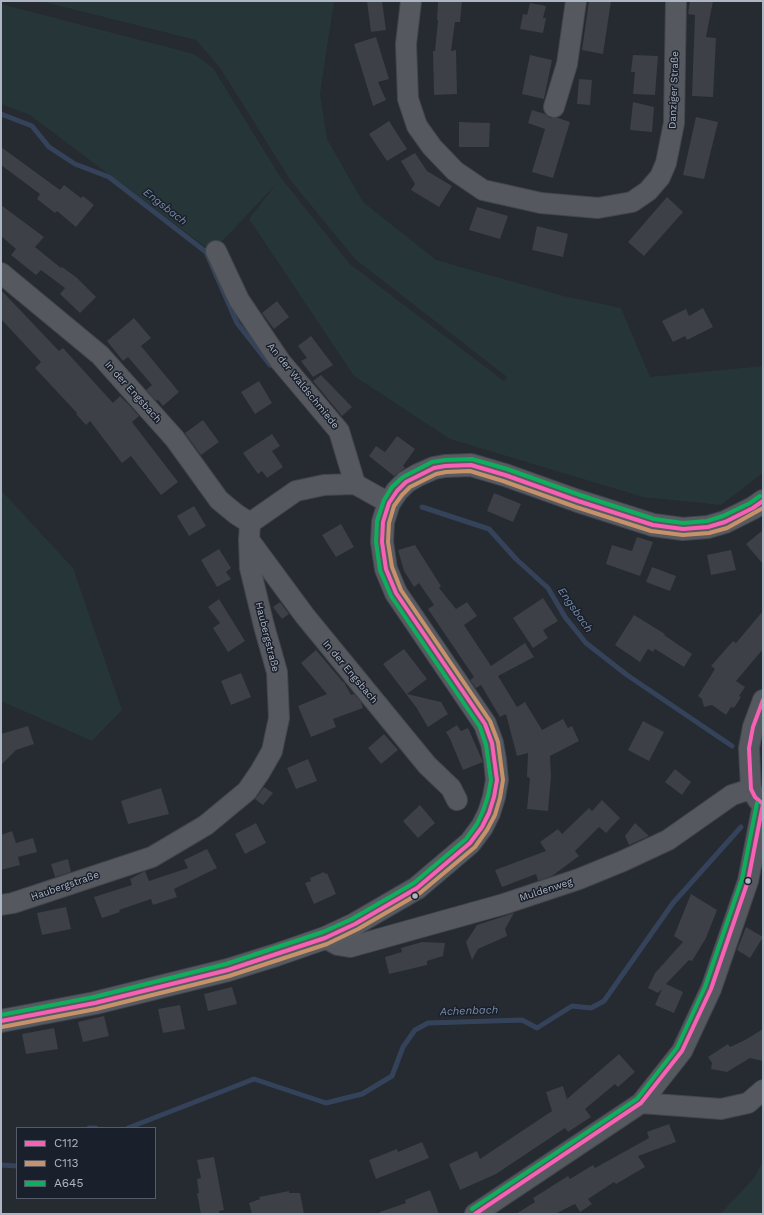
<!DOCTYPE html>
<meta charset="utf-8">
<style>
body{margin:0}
#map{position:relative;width:764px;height:1215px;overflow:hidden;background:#262a31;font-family:"Work Sans",sans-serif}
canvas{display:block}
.frame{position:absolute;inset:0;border:2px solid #aeb5c3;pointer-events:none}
.legend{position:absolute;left:16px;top:1127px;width:140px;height:72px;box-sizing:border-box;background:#1a202b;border:1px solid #555c68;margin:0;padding:5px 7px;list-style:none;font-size:12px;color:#aeb5c3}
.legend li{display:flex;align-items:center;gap:8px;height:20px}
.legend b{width:20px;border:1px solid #555c68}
</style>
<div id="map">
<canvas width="764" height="1215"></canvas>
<div class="frame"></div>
<ul class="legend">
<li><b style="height:5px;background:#f860b3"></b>C112</li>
<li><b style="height:5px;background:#c7916a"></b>C113</li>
<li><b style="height:5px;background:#0daf5c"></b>A645</li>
</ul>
</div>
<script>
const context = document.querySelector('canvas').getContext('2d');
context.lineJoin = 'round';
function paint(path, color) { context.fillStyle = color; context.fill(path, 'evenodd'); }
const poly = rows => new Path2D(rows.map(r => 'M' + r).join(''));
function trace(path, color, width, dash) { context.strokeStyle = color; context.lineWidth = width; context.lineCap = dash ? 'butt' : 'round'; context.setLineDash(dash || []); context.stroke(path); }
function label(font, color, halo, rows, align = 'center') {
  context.font = font + ' "Work Sans",sans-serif'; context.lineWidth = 3; context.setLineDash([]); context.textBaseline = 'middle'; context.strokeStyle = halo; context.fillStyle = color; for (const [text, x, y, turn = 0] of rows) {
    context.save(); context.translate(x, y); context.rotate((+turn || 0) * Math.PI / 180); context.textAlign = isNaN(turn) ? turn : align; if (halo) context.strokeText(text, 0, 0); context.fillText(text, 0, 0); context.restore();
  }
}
const green = poly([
 [40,1,334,1,320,94,327,139,363,202,436,260,564,296,621,308,650,377,763,366,763,473,721,505,643,497,450,439,354,376,249,219,277,183,212,252,30,115,1,104,1,4,194,54,213,68,281,178,350,264,504,381,507,377,355,259,291,181,220,68,196,40],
 [1,490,73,568,122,710,92,741,1,701],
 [763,1161,763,1214,720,1214,754,1178]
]);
const stream = poly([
 [1,114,32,126,49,147,75,164,109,177,206,252,237,323,270,365],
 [422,507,489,529,516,559,548,588,565,617,586,643,627,675,732,746],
 [89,1128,96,1128],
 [128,1128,254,1079,326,1103,362,1094,392,1076,403,1047,415,1030,428,1023,522,1020,537,1028,572,1006,591,1008,604,1001,673,903,741,827],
 [1,1165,17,1166]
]);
const building = poly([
 [367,1,382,1,386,30,371,32],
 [438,1,462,1,460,22,455,22,451,51,456,50,457,94,434,95,433,51,435,51,438,20,437,20],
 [589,1,611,1,603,54,582,50],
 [690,1,713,1,706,37,716,38,713,97,692,96,695,15,688,14],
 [530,3,546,6,543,18,546,18,543,33,520,29,523,14,527,15],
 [376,37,389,79,378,82,386,100,373,106,354,44],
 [530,55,552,60,544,99,522,94],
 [633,55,658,56,655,95,633,94,635,72,631,72],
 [579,79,592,80,590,105,577,104],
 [633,102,654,107,652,132,630,130],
 [532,110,545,114,550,118,558,118,570,122,553,178,532,172,545,129,528,123],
 [696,117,718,122,704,179,683,175],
 [389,121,407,149,387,161,369,134],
 [459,122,490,123,489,147,459,147],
 [1,147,60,190,64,185,81,198,83,196,94,205,76,227,57,211,55,213,37,199,40,194,1,165],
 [415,153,427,171,452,186,439,207,411,190,415,184,401,161],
 [667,197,683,212,644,256,628,242],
 [1,205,44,237,35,247,61,268,62,267,76,277,96,297,80,313,60,294,65,288,41,270,36,275,11,255,16,249,1,236],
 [477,207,508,216,500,239,469,230],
 [537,226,568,234,563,257,532,250],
 [1,290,59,351,63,348,113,403,120,396,129,405,139,416,132,422,178,482,161,495,131,456,122,463,90,421,86,425,76,414,77,413,35,368,41,362,1,319],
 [277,301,289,317,274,329,262,313],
 [703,308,713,327,687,340,685,336,673,342,662,321,686,309,689,316],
 [134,318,151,338,141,346,179,392,163,406,158,400,156,401,146,390,152,385,128,357,123,361,107,341],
 [311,336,333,365,313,377,301,361,307,358,298,346],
 [321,375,352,407,342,416,313,381],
 [259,381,272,403,255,414,241,392],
 [203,420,219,442,201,455,185,433],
 [272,434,280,446,272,451,283,467,267,478,262,471,258,474,243,453],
 [397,436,415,449,403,466,405,468,394,476,369,456,376,446,385,452],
 [494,493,521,504,513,522,487,511],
 [194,506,206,526,189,536,177,516],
 [341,524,354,547,336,557,322,535],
 [763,530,763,564,746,544],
 [637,537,653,542,640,576,606,564,612,545,632,551],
 [415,545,441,586,439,588,456,609,467,602,477,616,464,625,491,666,525,643,534,657,498,676,517,707,525,702,542,730,563,719,568,728,572,726,579,741,550,756,551,776,548,811,527,809,530,778,527,777,528,753,517,756,506,714,500,717,481,685,476,688,470,680,474,677,428,609,434,605,419,583,414,587,404,571,398,550],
 [219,549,231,568,226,572,231,579,217,587,201,560],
 [731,550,736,570,711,575,707,555],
 [652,567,676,576,670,591,646,582],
 [543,598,558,621,543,630,548,638,533,648,513,618],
 [219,599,245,641,228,652,213,628,220,623,208,607],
 [280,602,289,614,282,619,273,607],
 [763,611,763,649,736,681,745,687,739,696,741,697,734,708,731,707,726,715,712,705,704,707,702,699,698,696,715,669,711,666,733,641,736,643],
 [634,615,665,634,664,635,692,654,684,667,655,649,653,652,648,649,640,662,615,645],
 [404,649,427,679,407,694,441,702,448,714,428,727,416,707,383,664],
 [316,650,343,682,344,682,351,695,354,694,361,702,363,708,333,719,336,727,311,737,298,706,327,694,301,663],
 [241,673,251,697,231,705,221,681],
 [643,721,664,732,649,761,628,750],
 [457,725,461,731,468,728,483,762,463,770,450,739,446,732],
 [28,726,34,744,16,750,1,765,1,734],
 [384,734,398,750,381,764,368,748],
 [308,759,317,781,296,789,287,768],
 [675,769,691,782,682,795,665,782],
 [264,787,273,793,263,805,255,799],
 [161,788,169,814,128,824,121,801],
 [602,800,620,818,606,833,599,827,575,851,579,856,552,876,538,881,536,874,502,887,495,870,546,851,540,842,558,829,562,834,589,808,592,811],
 [420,805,435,823,418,838,403,821],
 [256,823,266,843,245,854,235,834],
 [635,823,649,836,629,845,625,836],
 [12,831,16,843,33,838,37,852,18,857,20,865,1,870,1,835],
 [207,849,217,868,174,889,177,897,153,905,151,899,119,910,120,912,102,918,94,897,132,885,130,879,145,871,149,881,188,868,184,860],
 [68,859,71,872,55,877,51,864],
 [324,872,325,874,327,873,336,894,314,904,305,883,311,881,310,878],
 [691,894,717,910,706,938,692,961,689,960,666,984,683,992,674,1013,655,1005,662,989,658,993,648,988,655,973,683,942,674,936],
 [66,907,71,929,42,935,37,913],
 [514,913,505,929,507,936,478,949,472,960,466,942,477,925],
 [746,927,763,937,750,958,737,950],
 [422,942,445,943,443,956,427,961,427,965,389,974,385,957,402,952,401,948],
 [232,987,237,1004,208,1011,204,994],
 [180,1005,185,1029,163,1033,158,1009],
 [104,1016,109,1036,83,1042,78,1022],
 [54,1028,58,1049,26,1054,22,1034],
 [763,1029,763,1061,750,1058,727,1072,711,1069,712,1063,708,1057,728,1044,730,1047,745,1040],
 [619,1054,635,1072,618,1087,615,1084,585,1109,591,1117,568,1132,565,1128,496,1174,460,1190,449,1164,477,1151,480,1159,552,1111,546,1092,563,1086,567,1099],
 [669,1124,676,1142,638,1156,645,1167,616,1184,614,1182,588,1199,592,1204,580,1212,575,1204,555,1214,516,1214,535,1202,533,1198,568,1176,570,1179,593,1165,595,1168,649,1138,647,1132],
 [422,1142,429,1158,376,1179,369,1160,397,1149,398,1152],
 [214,1157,224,1210,219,1211,219,1214,201,1214,197,1193,199,1193,197,1179,201,1178,197,1160],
 [430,1190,439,1214,380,1214,380,1212,406,1203,405,1200],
 [289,1191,289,1193,300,1193,304,1214,252,1214,249,1203,260,1199,259,1197]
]);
const minor = poly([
 [411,1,406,44,408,99,417,126,432,147,455,171,483,190,541,203,598,208,632,202,648,191,660,177,666,163,674,123,676,1],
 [554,107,567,64,576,1],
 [216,251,239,300,280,361,339,431,355,484],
 [1,273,100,355,175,439,219,500,236,514,250,523],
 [249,540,305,616,427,765,451,788,457,800],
 [758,800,751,789,749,748,753,727,763,700],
 [1,905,13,903,152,857,206,825,247,791,260,772,272,751,279,718,277,672,264,626,250,568,249,540,250,523,296,491,324,485,355,484,389,503],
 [325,938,338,945,350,947,504,904,579,879,623,861,668,840,732,795,751,789],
 [641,1103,721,1109,748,1103,763,1090],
 [475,1214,641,1103,682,1051,711,989,748,881,763,804]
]);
const major = poly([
 [1,1021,95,1003,228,970,276,955,325,938,355,924,417,888,470,843,482,827,489,813,494,797,497,780,495,760,492,743,485,724,409,612,396,593,386,569,382,542,383,522,389,503,397,491,406,482,418,475,434,468,445,466,471,465,505,475,578,501,653,525,683,529,708,527,725,522,753,508,763,501]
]);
const bus1 = poly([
 [763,700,753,727,749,748,751,789,755,797,763,804],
 [1,1021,95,1003,228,970,325,938,355,924,417,888,470,843,482,827,489,813,494,797,497,780,492,743,485,724,396,593,386,569,382,542,383,522,389,503,397,491,406,482,434,468,445,466,471,465,505,475,578,501,653,525,683,529,708,527,725,522,753,508,763,501],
 [475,1214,641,1103,682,1051,711,989,748,881,763,804]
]);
const bus2 = poly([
 [2,1027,96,1009,229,976,327,944,358,929,420,893,475,847,487,830,495,815,500,798,503,780,498,742,490,721,401,590,392,567,388,542,389,523,394,506,402,495,410,487,436,474,446,472,470,471,503,481,576,507,651,531,683,535,709,533,727,528,763,508]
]);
const bus3 = poly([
 [1,1015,94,997,226,964,323,932,352,919,414,883,466,839,477,824,483,811,488,796,491,780,486,745,480,727,391,596,380,570,376,542,377,521,384,500,392,487,403,477,432,462,445,460,472,459,507,469,580,495,654,519,683,523,707,521,723,516,750,503,760,496],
 [472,1209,637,1099,677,1048,705,987,742,879,757,803]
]);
const markers = [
 [748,881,3.5,"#aeb5c3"],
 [415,896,3.5,"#aeb5c3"]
];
const streetNames = [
 ["Danziger Straße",674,90,-88],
 ["An der Waldschmiede",303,386,51],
 ["In der Engsbach",133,392,48],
 ["Haubergstraße",267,637,76],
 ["In der Engsbach",350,672,50],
 ["Haubergstraße",65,886,-19],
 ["Muldenweg",546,890,-18]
];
const waterNames = [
 ["Engsbach",165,207,38],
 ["Engsbach",575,610,55],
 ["Achenbach",469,1011,-2]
];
paint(green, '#263538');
trace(stream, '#35435a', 5);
paint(building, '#3d4046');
trace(minor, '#43464c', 22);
trace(major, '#42464e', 24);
trace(minor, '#55585f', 20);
trace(major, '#575b61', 22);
trace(bus1, '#f860b3', 4);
trace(bus2, '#c7916a', 4);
trace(bus3, '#0daf5c', 4);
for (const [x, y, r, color] of markers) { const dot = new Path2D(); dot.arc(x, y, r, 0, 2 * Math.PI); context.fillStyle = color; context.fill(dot); trace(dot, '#1a202b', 1.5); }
label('10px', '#aeb5c3', '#1a202b', streetNames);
label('italic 11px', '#778baa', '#1a202b', waterNames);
</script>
